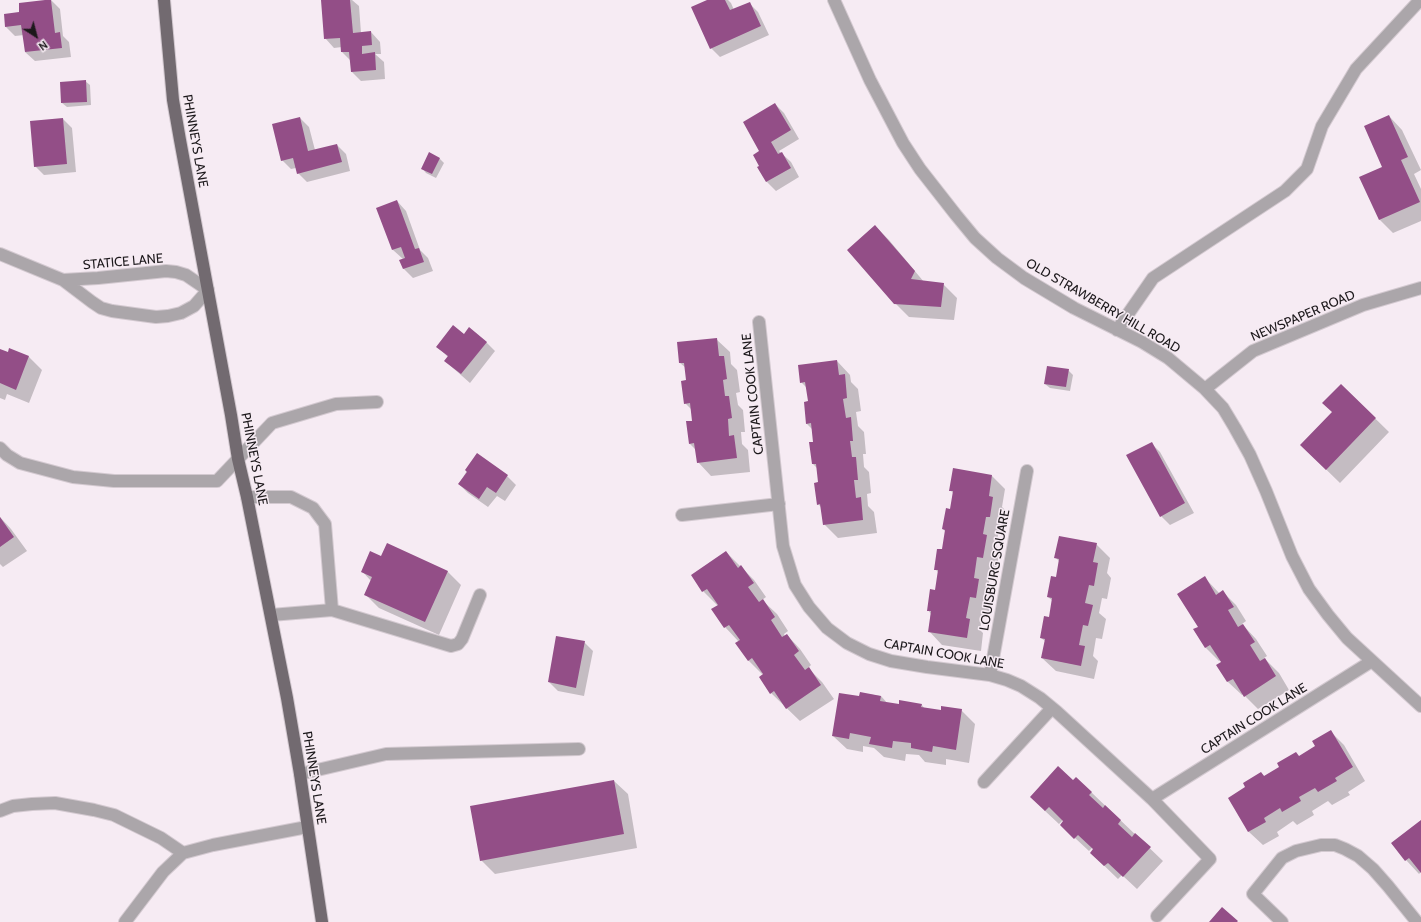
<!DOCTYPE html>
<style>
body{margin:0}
#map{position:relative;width:1421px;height:922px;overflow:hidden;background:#f6ebf3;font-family:Cabin,sans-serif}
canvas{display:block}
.north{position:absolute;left:16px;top:16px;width:40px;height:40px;-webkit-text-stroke:3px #f6ebf3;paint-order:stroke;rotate:144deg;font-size:11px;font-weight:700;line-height:16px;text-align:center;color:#1c181b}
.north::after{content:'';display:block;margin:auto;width:14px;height:18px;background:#1c181b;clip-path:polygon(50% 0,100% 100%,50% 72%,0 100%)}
</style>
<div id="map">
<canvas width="1421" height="922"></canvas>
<div class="north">N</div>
</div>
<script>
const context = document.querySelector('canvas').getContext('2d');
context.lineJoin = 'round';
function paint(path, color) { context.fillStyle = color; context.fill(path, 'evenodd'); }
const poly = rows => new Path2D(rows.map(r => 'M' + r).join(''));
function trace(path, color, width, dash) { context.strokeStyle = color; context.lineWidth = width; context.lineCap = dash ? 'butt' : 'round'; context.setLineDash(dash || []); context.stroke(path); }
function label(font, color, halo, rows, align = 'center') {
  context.font = font + ' Cabin,sans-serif'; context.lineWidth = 3; context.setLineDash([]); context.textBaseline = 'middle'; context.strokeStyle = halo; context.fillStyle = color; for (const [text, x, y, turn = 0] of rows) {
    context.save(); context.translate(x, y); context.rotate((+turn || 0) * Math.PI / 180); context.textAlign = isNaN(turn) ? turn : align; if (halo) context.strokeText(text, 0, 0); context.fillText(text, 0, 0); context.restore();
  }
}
const shadow = poly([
 [51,0,60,9,63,36,69,42,71,57,35,61,25,52,24,35,15,36,6,27,5,15,21,13],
 [322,0,352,0,359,6,361,33,371,32,380,42,381,54,375,54,384,62,385,79,361,81,352,72,351,61,342,52,342,47,334,48,325,38],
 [709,0,728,0,731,3,734,10,749,3,758,12,769,35,720,57,711,48],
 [85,81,90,85,91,105,67,107,62,103],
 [775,104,784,113,799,139,779,151,791,162,799,177,776,191,767,182,758,168,761,167,761,151],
 [1389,116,1402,130,1421,170,1414,174,1421,189,1421,221,1393,233,1380,220,1383,167],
 [300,118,309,127,315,150,337,145,346,154,350,171,307,182,298,173,296,168,291,169,282,160],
 [63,119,72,128,76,172,44,175,35,166],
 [430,154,440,159,444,163,436,178,426,173,422,168],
 [397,201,406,211,420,250,428,258,433,271,413,278,404,269,401,260,403,259,393,250],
 [875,226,889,240,924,282,943,284,957,298,954,320,909,317,895,303],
 [464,336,486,342,495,351,470,383,445,361,448,357,437,346],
 [716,339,730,352,731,364,737,370,740,392,736,393,738,405,743,410,745,432,741,432,742,444,748,450,750,472,711,476,698,462,696,450,690,444,693,422,692,410,685,403,687,381,686,368,680,363],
 [10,349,29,357,42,370,29,403,7,394,5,400,0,398,0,350,8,353],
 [837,361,850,375,851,382,858,389,861,411,856,412,858,426,864,432,866,454,863,454,864,467,869,472,871,493,867,494,868,506,874,512,877,533,838,538,824,524,822,508,818,504,819,483,818,469,813,464,814,442,812,429,807,424,809,402,807,388,801,382],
 [1068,370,1073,375,1070,391,1050,388,1045,384],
 [1341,385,1389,432,1340,483,1301,445,1333,413],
 [1151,443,1160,452,1194,513,1170,525,1161,516],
 [477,454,507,476,516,485,505,501,497,496,488,507,468,493,459,484],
 [992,476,1005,489,1002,507,1006,511,1003,530,999,530,996,546,1000,550,996,571,991,570,988,589,992,593,989,611,983,610,980,630,983,633,981,651,942,645,929,631,931,614,928,610,936,591,939,573,935,569,943,550,946,532,943,529,951,510,954,494,950,490],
 [0,517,11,529,27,551,3,567,0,564],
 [1096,544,1110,558,1107,573,1111,578,1107,599,1102,598,1099,613,1106,619,1102,639,1096,638,1093,656,1098,661,1094,679,1056,671,1042,658,1045,641,1041,638,1050,618,1053,601,1048,597,1057,578,1060,562,1056,558],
 [726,552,754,580,766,597,762,600,777,614,788,631,784,634,785,637,787,635,800,649,811,665,808,668,822,682,834,699,800,721,771,693,760,677,765,674,764,673,762,674,748,660,739,642,725,627,718,606,703,591],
 [382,557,447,571,461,585,439,635,379,608,365,594,371,581,362,571],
 [1205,578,1220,594,1223,592,1236,605,1246,621,1242,624,1256,639,1267,656,1264,658,1279,673,1289,690,1258,709,1243,694,1242,695,1228,682,1218,665,1222,662,1221,660,1219,661,1206,648,1194,630,1199,627],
 [584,642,593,651,584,696,558,691,549,682],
 [861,693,881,696,888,704,900,705,921,704,925,709,942,711,961,710,975,724,969,763,946,759,946,765,925,762,919,755,906,754,905,761,884,757,874,748,863,746,863,752,847,749,833,736,860,697],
 [1331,732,1344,745,1365,781,1348,792,1350,795,1332,805,1328,801,1312,811,1314,815,1297,825,1293,821,1277,832,1279,836,1263,845,1249,832,1229,798,1247,788,1261,773,1265,777,1316,747],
 [614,781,628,794,637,848,495,874,481,860],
 [1073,782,1091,792,1163,861,1137,889,1122,875,1118,879,1091,853,1094,849,1092,848,1089,851,1075,838,1065,818,1059,824,1044,810],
 [1421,821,1421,872,1419,874,1406,860,1392,844]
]);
const building = poly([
 [45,0,51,0,55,33,60,32,62,48,25,52,21,25,5,27,4,14,19,12,19,3],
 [321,0,350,0,353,33,371,31,372,45,362,46,362,54,375,52,376,70,351,72,349,52,341,52,340,38,324,39],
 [707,0,725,0,730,10,750,2,761,26,710,49,691,7],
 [86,80,87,102,61,103,60,82],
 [775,103,791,130,771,142,778,154,782,152,791,168,766,182,757,167,759,166,753,155,759,151,743,122],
 [1389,115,1408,157,1401,160,1420,202,1379,220,1359,177,1382,167,1364,126],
 [300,117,308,151,337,144,342,162,297,174,293,158,281,161,272,124],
 [63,118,67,164,34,167,30,121],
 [429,152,440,158,432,174,421,169],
 [397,200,415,249,419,248,424,262,403,269,399,260,405,258,401,247,392,250,376,208],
 [875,225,915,271,911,279,944,283,941,307,894,304,847,250],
 [453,325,464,334,469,327,487,342,461,374,444,361,448,356,436,347],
 [717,338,719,356,724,356,727,379,723,380,725,396,729,396,732,418,728,419,729,436,734,435,737,458,697,463,694,443,689,444,686,421,692,421,690,403,684,404,681,381,686,380,684,363,679,363,677,342],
 [9,348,29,356,16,390,0,383,0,349,8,352],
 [837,360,839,375,845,374,847,398,843,399,846,418,851,417,853,441,850,441,852,457,856,457,858,480,854,480,856,498,861,497,863,520,823,525,820,504,817,505,814,483,818,482,816,464,812,464,809,442,813,442,811,423,806,424,804,402,808,401,805,382,800,383,798,365],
 [1047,366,1069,369,1066,387,1044,384],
 [1341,384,1376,418,1326,470,1300,445,1332,412,1322,403],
 [1152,442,1185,503,1160,517,1126,455],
 [477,453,508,475,496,493,487,487,479,499,458,484,467,472,465,470],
 [953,468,992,475,989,496,993,497,990,517,986,517,983,534,987,535,983,558,977,557,974,578,979,579,976,598,970,597,966,618,970,619,967,638,928,632,931,611,927,611,930,589,935,590,938,570,934,570,937,549,942,549,945,530,942,529,946,508,950,509,953,491,949,491],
 [0,517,14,537,0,547],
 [1059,536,1097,543,1093,562,1098,563,1094,586,1089,585,1085,603,1093,605,1088,626,1083,625,1079,645,1085,646,1081,666,1041,658,1045,639,1040,638,1044,616,1049,617,1052,598,1047,597,1051,576,1056,577,1059,559,1054,558],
 [387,543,448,571,425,622,364,595,372,577,361,572,370,551,381,556],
 [726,551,738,568,741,565,754,583,748,587,759,602,763,599,775,617,771,620,782,637,787,634,799,651,794,655,805,670,809,667,821,685,786,709,774,691,770,694,759,677,763,674,752,658,748,661,735,643,740,640,729,625,724,628,711,609,718,605,707,589,702,592,691,575],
 [1205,576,1216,595,1223,590,1234,607,1228,610,1238,627,1243,624,1255,642,1250,645,1260,661,1265,658,1276,676,1244,697,1233,679,1227,682,1216,665,1221,662,1210,645,1205,648,1193,629,1198,627,1177,594],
 [556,636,585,641,576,688,548,682],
 [860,692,881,696,880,701,899,704,899,700,922,704,921,707,941,710,941,706,962,709,956,750,933,746,932,752,911,748,911,743,893,741,892,748,869,744,871,737,850,733,849,739,832,736,839,693,859,696],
 [1331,730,1353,767,1335,778,1337,781,1318,792,1315,788,1299,797,1301,801,1282,812,1280,808,1264,818,1266,822,1248,832,1228,798,1245,787,1243,783,1261,772,1264,776,1279,767,1277,763,1296,752,1299,756,1315,746,1312,741],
 [1058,766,1073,780,1076,777,1092,792,1089,795,1103,808,1105,805,1121,820,1118,824,1132,837,1135,833,1151,847,1123,877,1108,863,1104,866,1090,853,1093,849,1078,835,1074,839,1060,825,1063,821,1049,807,1045,811,1030,797],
 [614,780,624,834,480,861,470,806],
 [1421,820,1421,873,1409,858,1405,861,1391,843],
 [1222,907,1238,921,1237,922,1209,922]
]);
const minor = poly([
 [834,0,870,80,903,143,920,169,956,215,975,238,997,258,1024,278,1074,308,1142,342,1168,358,1205,389,1223,408,1235,428,1250,455,1266,491,1292,556,1309,589,1328,615,1347,638,1421,706],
 [0,254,63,280,92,302,101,308,112,311,156,317,168,316,181,313,194,306,208,290,186,275,176,272,166,271,98,278,63,280],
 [759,322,783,546,795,585,809,607,827,628,847,643,869,654,891,661,927,667,990,675,1007,680,1021,686,1040,698,1057,712,1152,799,1372,661],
 [1117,330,1153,278,1285,191,1307,169,1322,126,1356,69,1420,0],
 [1205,389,1253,351,1363,305,1421,288],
 [0,448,7,455,20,463,73,477,114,481,217,481,272,423,336,404,377,402],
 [247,497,291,497,313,508,325,524,332,610,271,615],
 [682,515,779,504],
 [332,610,451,646,458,644,462,639,480,595],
 [990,675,1027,471],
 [300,774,386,754,579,749],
 [984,782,1052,708],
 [1152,799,1210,859,1157,916],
 [0,811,13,806,32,804,55,803,94,810,114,815,161,838,183,853,163,872,125,922],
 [183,853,213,845,307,827],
 [1282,922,1253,894,1282,858,1296,851,1321,845,1335,845,1345,849,1358,856,1373,869,1388,886,1417,922]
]);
const major = poly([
 [164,0,173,100,180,140,231,415,238,459,247,497,287,698,300,774,322,922]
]);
const streetNames = [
 ["PHINNEYS LANE",195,141,80],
 ["STATICE LANE",123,262,-5],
 ["OLD STRAWBERRY HILL ROAD",1103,306,30],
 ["NEWSPAPER ROAD",1303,316,-23],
 ["CAPTAIN COOK LANE",753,394,-96],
 ["PHINNEYS LANE",254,459,79],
 ["LOUISBURG SQUARE",995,570,-80],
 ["CAPTAIN COOK LANE",944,654,10],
 ["CAPTAIN COOK LANE",1254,719,-32],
 ["PHINNEYS LANE",314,778,81]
];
paint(shadow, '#0003');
paint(building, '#934e87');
trace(minor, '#d3c9d0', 14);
trace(major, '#d3c9d0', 14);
trace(minor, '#aba6aa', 12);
trace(major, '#726a70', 12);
label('13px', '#1c181b', '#f6ebf3', streetNames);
</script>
